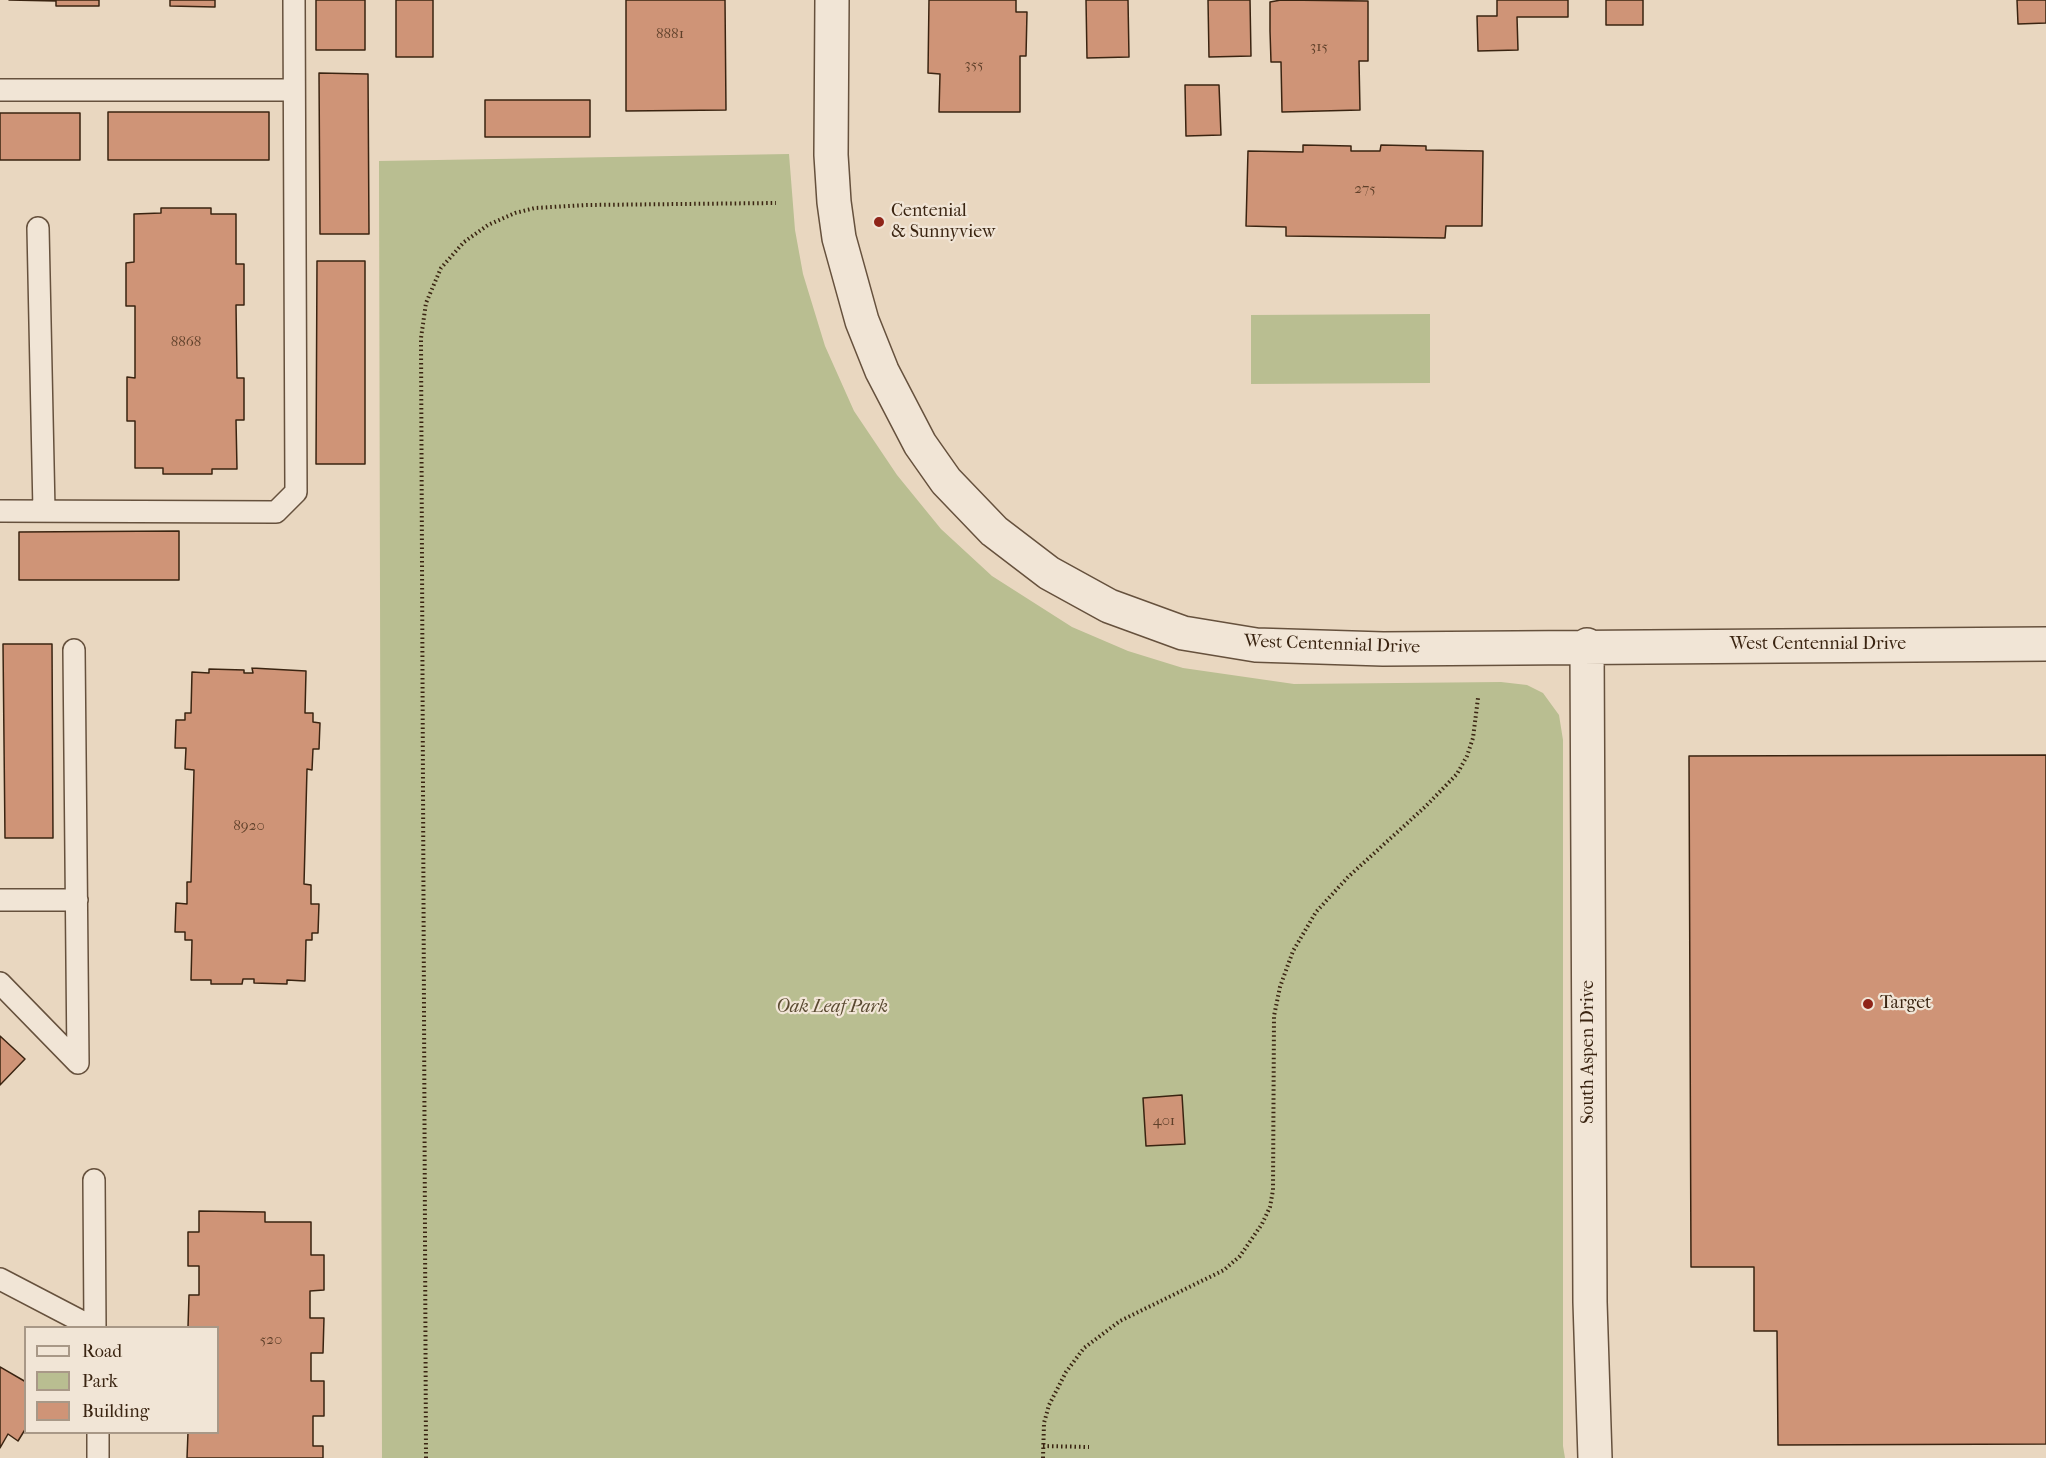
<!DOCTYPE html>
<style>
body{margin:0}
#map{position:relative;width:2046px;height:1458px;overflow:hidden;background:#e9d7c0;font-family:"IM FELL French Canon",serif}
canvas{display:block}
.legend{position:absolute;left:24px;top:1326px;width:195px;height:108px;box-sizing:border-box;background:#f1e5d6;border:2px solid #a89887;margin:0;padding:8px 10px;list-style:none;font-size:18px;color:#3a2411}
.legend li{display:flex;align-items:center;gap:12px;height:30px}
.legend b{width:30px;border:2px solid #a89887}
</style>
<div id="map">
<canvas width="2046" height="1458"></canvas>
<ul class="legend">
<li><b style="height:8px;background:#f1e5d6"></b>Road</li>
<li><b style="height:16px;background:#b9be91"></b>Park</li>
<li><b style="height:16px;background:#cf9477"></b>Building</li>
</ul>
</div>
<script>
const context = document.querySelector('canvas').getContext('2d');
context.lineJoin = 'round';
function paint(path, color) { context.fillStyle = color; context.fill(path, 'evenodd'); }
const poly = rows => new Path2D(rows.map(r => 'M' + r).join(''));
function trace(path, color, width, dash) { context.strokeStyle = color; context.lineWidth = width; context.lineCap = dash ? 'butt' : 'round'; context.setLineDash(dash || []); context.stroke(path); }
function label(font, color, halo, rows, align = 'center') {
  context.font = font + ' "IM FELL French Canon",serif'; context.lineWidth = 4.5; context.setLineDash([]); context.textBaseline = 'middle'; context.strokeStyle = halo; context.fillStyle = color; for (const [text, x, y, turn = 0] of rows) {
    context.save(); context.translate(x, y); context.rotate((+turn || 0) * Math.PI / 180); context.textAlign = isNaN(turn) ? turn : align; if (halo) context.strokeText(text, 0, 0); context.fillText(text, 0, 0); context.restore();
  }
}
const green = poly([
 [789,154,795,230,803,274,825,346,854,411,897,475,941,529,992,576,1072,627,1128,651,1183,668,1294,684,1501,682,1527,685,1543,693,1559,715,1563,740,1563,1446,1565,1458,382,1458,379,161],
 [1430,314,1430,383,1251,384,1251,315]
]);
const building = poly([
 [99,0,99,6,56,6,56,1,9,0,99,0],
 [170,0,215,0,215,7,170,6,170,0],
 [316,0,365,0,365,50,316,50,316,0],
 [396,0,433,0,433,57,396,57,396,0],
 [626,0,725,0,726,110,626,111,626,0],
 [929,0,1016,0,1016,12,1027,12,1026,56,1020,56,1020,112,939,112,940,74,928,73,929,0],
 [1086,0,1128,0,1129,57,1087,58,1086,0],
 [1208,0,1250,0,1251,56,1209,57,1208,0],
 [1281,0,1368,1,1368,61,1359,61,1360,110,1282,112,1281,62,1271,62,1270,31,1270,2,1281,0],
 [1497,0,1568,0,1568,17,1517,17,1518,50,1478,51,1477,16,1497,16,1497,0],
 [1606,0,1643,0,1643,25,1606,25,1606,0],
 [2017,0,2046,0,2046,23,2018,24,2017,0],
 [319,73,368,74,369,234,320,234,319,73],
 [1185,85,1219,85,1221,135,1186,136,1185,85],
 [485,100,590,100,590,137,485,137,485,100],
 [108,112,269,112,269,160,108,160,108,112],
 [0,113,80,113,80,160,0,160,0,113],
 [1303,145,1351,146,1351,151,1380,151,1381,145,1426,146,1426,150,1483,151,1482,226,1446,226,1445,238,1286,236,1286,227,1246,226,1248,151,1303,152,1303,145],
 [161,208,211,208,211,214,236,214,236,264,244,264,244,305,236,305,237,378,244,378,244,420,236,420,237,469,212,469,212,474,163,474,163,468,135,468,135,421,127,421,127,377,135,378,135,306,126,306,126,263,134,262,134,214,161,213,161,208],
 [317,261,365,261,365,464,316,464,317,261],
 [179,531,179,580,19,580,19,532,179,531],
 [3,644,52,644,53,838,5,838,3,644],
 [252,668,306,671,305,713,313,713,313,722,320,723,319,749,313,749,312,770,307,769,304,884,311,885,311,904,319,904,318,933,312,933,312,940,306,940,305,981,287,980,287,984,254,983,254,979,243,979,242,984,211,984,211,980,191,980,192,940,185,940,185,932,175,932,176,903,187,904,187,882,191,882,194,770,185,769,186,748,175,748,176,720,185,720,185,713,191,713,192,672,209,673,209,669,244,670,244,673,253,673,252,668],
 [2046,755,2046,1444,1778,1445,1777,1331,1754,1331,1754,1267,1691,1267,1689,756,2046,755],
 [0,1036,25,1059,0,1085,0,1036],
 [1182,1095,1185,1144,1146,1146,1143,1098,1182,1095],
 [199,1211,265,1212,265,1222,311,1222,311,1255,324,1255,324,1290,310,1291,310,1318,324,1318,323,1353,311,1353,311,1381,324,1381,324,1416,313,1416,313,1446,323,1446,323,1458,187,1458,188,1432,218,1432,218,1328,188,1327,189,1295,199,1295,199,1266,188,1266,188,1232,199,1232,199,1211],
 [0,1367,26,1382,26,1428,18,1441,8,1434,0,1448,0,1367]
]);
const path = poly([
 [1043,1446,1089,1447],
 [426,1458,421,338,426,303,441,268,464,242,488,225,515,213,535,208,587,205,776,203],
 [1043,1458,1044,1423,1049,1405,1066,1372,1084,1348,1120,1321,1224,1270,1240,1256,1262,1224,1270,1207,1273,1190,1274,1016,1280,987,1293,951,1316,912,1348,877,1426,806,1457,774,1467,756,1473,738,1478,698]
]);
const lane = poly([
 [0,90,294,90],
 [38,228,44,511],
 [0,511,276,512,296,492,294,0],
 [0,900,77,900],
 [0,983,78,1063,74,650],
 [94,1180,95,1328],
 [0,1279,94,1328],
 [98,1432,98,1458]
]);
const street = poly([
 [832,0,831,155,834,202,839,238,862,321,882,371,920,444,946,481,994,531,1049,573,1109,606,1183,633,1256,645,1383,649,2046,644],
 [1587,645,1590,1302,1595,1458]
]);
const markers = [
 [879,222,6,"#8f2418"],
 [1868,1004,6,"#8f2418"]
];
const numberNames = [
 ["8881",670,34],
 ["315",1319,47],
 ["355",974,65],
 ["275",1365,189],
 ["8868",186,342],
 ["8920",249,826],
 ["401",1164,1121],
 ["520",271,1340]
];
const poiNames = [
 ["Centenial",891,212],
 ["& Sunnyview",891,233],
 ["Target",1880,1004]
];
const streetNames = [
 ["West Centennial Drive",1332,645,2],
 ["West Centennial Drive",1818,645],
 ["South Aspen Drive",1589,1052,-90]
];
const parkNames = [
 ["Oak Leaf Park",832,1008]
];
paint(green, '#b9be91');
paint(building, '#cf9477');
trace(building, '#3a2411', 1.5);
trace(lane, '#66513d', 24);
trace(street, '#66513d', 36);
trace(path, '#3a2411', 4, [1.5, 3]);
trace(lane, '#f1e5d6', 21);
trace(street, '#f1e5d6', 33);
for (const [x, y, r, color] of markers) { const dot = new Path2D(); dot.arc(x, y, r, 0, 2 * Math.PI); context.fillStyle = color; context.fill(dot); trace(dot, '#f1e5d6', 2); }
label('15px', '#5f402a', null, numberNames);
label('18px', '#3a2411', '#f1e5d6', poiNames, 'left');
label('18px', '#3a2411', '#f1e5d6', streetNames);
label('italic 18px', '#5a4a31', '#f1e5d6', parkNames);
</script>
